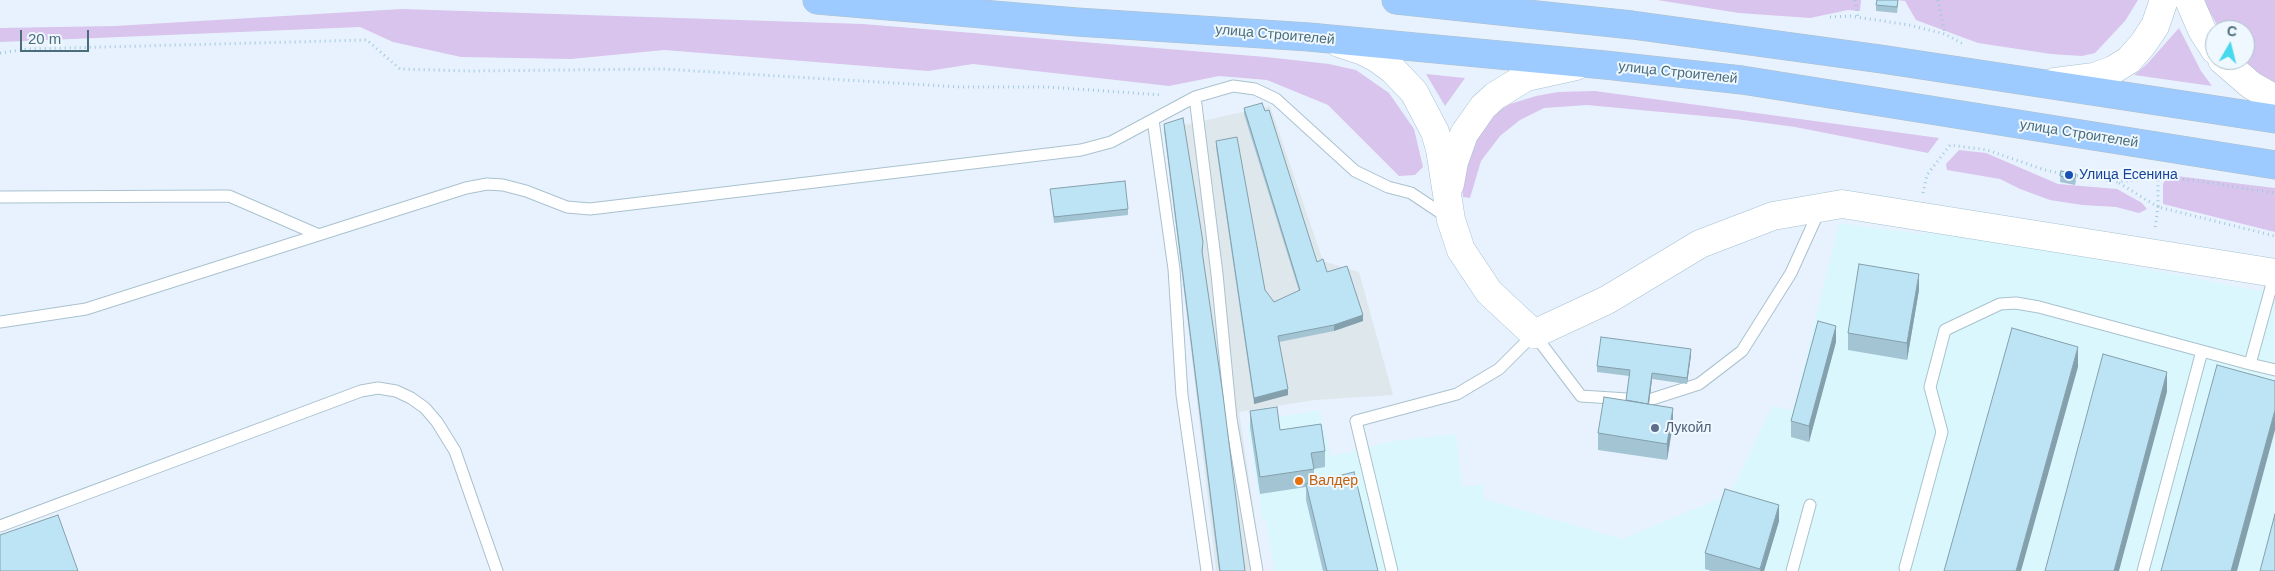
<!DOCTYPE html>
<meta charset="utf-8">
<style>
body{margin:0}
#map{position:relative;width:2275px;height:571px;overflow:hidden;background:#e8f2fe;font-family:Arial,sans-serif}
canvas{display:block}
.north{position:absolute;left:2205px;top:20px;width:50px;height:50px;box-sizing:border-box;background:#eff7ff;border:1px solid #adc0ca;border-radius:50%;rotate:8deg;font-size:14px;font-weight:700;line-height:20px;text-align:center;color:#496d7a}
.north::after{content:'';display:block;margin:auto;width:18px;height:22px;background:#46d9ee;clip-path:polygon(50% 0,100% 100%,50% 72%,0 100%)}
.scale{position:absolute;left:20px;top:30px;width:69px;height:22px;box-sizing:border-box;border:2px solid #496d7a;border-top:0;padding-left:6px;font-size:15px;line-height:18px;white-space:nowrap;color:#496d7a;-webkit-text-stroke:4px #eff7ff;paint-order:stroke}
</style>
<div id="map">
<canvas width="2275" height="571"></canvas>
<div class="north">С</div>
<div class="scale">20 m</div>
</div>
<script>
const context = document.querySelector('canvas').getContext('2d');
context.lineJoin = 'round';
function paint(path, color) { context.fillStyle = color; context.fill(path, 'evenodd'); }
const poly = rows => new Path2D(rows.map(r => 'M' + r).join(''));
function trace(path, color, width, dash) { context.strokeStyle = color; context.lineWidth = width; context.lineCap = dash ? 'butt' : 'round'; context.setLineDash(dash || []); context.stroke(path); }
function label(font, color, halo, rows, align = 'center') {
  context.font = font + ' Arial,sans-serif'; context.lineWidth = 4; context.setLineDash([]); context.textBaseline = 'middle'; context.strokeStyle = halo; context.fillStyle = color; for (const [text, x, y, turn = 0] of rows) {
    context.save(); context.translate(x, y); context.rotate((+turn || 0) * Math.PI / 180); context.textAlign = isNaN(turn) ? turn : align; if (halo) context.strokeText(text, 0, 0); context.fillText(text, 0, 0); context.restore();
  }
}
const commercial = poly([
 [1839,223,1922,234,1941,229,2275,294,2275,571,1274,571,1266,519,1262,519,1247,423,1319,410,1331,456,1393,441,1456,434,1462,487,1483,484,1484,499,1622,539,1730,494,1772,406,1793,410]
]);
const industrial = poly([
 [1270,106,1323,261,1359,272,1393,395,1315,400,1239,412,1263,571,1216,571,1166,129]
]);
const green = poly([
 [1657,0,1861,0,1860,11,1848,10,1810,18,1739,13],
 [1897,0,2138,0,2125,21,2095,53,2082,56,2051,54,1978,43,1916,20,1905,1],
 [2203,0,2275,0,2275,85,2252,70,2244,60,2245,30,2220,30],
 [402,9,863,24,1266,57,1329,64,1356,70,1389,93,1414,129,1423,167,1415,175,1399,176,1328,105,1267,80,1219,76,1169,86,973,64,928,71,664,50,571,59,461,57,393,42,360,27,0,42,0,28,115,26],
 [2179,28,2201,71,2212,86,2134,75,2147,64],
 [1426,74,1465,78,1445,106],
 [1595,91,1939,138,1928,153,1795,127,1736,119,1587,105,1544,108,1520,120,1500,136,1481,161,1470,198,1463,197,1461,178,1484,119,1510,104,1536,96,1558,92],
 [1959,150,1986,153,2058,184,2117,189,2142,203,2147,209,2139,213,2116,207,2082,205,2050,200,2020,189,2000,179,1947,170,1946,164],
 [2168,175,2275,188,2275,232,2163,204,2163,184]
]);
const path = poly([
 [1855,0,1858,17],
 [1938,0,1945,34],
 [1830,17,1850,16,1909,25,1945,34,1965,45],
 [0,53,28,49,367,40,400,69,469,71,662,69,961,87,1047,87,1162,95],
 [2072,175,2118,182,2158,177,2158,207,2275,236],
 [2158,177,2198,181,2275,193],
 [2119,183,2158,207,2155,229],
 [1923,193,1927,175,1950,145,1987,150,2045,170,2063,174]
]);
const lane = poly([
 [1195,97,1217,274,1231,419,1257,571],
 [1153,120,1174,269,1182,395,1207,571],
 [0,197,229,196,319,235],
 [0,322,86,309,466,188,487,184,503,185,526,191,567,207,590,209,1081,150,1111,142,1195,97,1233,86,1255,89,1276,99,1355,171,1388,187,1411,193,1447,217],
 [2250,364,2275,370],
 [1649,400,1699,384,1742,351,1791,273,1820,209],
 [0,526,361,391,378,388,396,391,411,398,425,408,437,422,455,451,497,571],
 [1905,568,1942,432,1930,387,1945,330,2000,304,2016,303,2039,307,2250,364,2275,273],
 [1392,571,1356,421,1457,394,1499,369,1534,334,1581,396,1627,399],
 [1792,571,1810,505],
 [2143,571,2202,351]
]);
const secondary = poly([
 [2189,0,2202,30,2215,50],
 [1339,43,1363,51,1378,59,1393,70,1414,92,1435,132,1440,149,1451,220,1461,250,1489,292,1534,334,1607,300,1700,244,1773,216,1842,204,2275,273],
 [2222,60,2251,85,2275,99],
 [2055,82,2094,77,2113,70,2129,60,2143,44,2155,26,2164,0],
 [1450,184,1454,162,1464,134,1483,107,1495,96,1526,77,1576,66]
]);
const primary = poly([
 [817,0,1077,22,1309,37,1605,65,1742,80,2275,165],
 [1396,0,1632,25,1881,59,2275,119]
]);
const wall = poly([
 [1876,5,1898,5,1897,13,1876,11],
 [1244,108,1317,262,1327,272,1363,321,1334,331,1279,342,1288,395,1254,404,1216,147,1216,141,1265,290,1274,302,1299,291,1244,114],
 [1164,124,1203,248,1202,254,1245,571,1219,571,1164,130],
 [2061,171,2076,180,2075,185,2060,182],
 [1050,189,1128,209,1128,215,1054,223],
 [1919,290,1907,360,1848,350,1848,333],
 [1836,342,1809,442,1791,437,1791,421],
 [1691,355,1687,384,1652,379,1649,404,1673,424,1667,460,1598,450,1598,433,1626,400,1629,376,1597,372,1597,366],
 [1250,411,1280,430,1325,451,1325,467,1314,469,1314,482,1378,571,1323,571,1306,500,1306,487,1260,494,1250,427],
 [1779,521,1764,571,1711,571,1705,569,1705,553]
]);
const shadedWall = poly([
 [1919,274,1919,290,1907,360,1907,343],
 [1363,315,1363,321,1334,331,1334,325],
 [1836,326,1836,342,1809,442,1809,426],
 [2078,347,2078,367,2021,571,2016,571],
 [1691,349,1691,355,1687,384,1687,378],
 [2167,372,2167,392,2119,571,2114,571],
 [1652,373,1652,379,1647,420,1647,414],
 [1288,389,1288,395,1254,404,1254,398],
 [1673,408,1673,424,1667,460,1667,444],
 [2275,410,2275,430,2237,571,2231,571],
 [1779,505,1779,521,1764,571,1760,571]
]);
const building = poly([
 [1877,0,1898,0,1897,7,1876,5,1877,0],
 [1262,103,1265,111,1269,110,1317,262,1323,259,1327,272,1347,266,1363,315,1334,325,1278,336,1288,389,1254,398,1216,141,1237,137,1265,290,1274,302,1300,290,1244,108,1262,103],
 [1183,118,1203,242,1202,251,1223,395,1245,571,1220,571,1164,124,1183,118],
 [2061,171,2076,174,2075,179,2060,176,2061,171],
 [1125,181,1128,209,1054,217,1050,189,1125,181],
 [1859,264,1919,274,1907,343,1848,333,1859,264],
 [1818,321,1836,326,1809,426,1791,421,1818,321],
 [2012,328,2078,347,2016,571,1944,571,2012,328],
 [1601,337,1691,349,1687,378,1652,373,1648,404,1626,400,1630,370,1597,366,1601,337],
 [2103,354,2167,372,2114,571,2045,571,2103,354],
 [2217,365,2275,381,2275,410,2231,571,2161,571,2217,365],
 [1604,397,1673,408,1667,444,1598,433,1604,397],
 [1277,407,1280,430,1321,424,1325,451,1311,453,1314,469,1260,477,1250,411,1277,407],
 [1354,472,1378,571,1327,571,1306,484,1354,472],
 [1725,489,1779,505,1760,569,1705,553,1725,489],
 [2275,514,2275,571,2260,571,2275,514],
 [58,515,78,571,0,571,0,535,58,515]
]);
const markers = [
 [2069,175,5,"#1a4fb4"],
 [1655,428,5,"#5c6f8a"],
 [1299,481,5,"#e8710a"]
];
const streetNames = [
 ["улица Строителей",1275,35,5],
 ["улица Строителей",1678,73,6],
 ["улица Строителей",2079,134,9]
];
const transitNames = [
 ["Улица Есенина",2079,175]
];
const serviceNames = [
 ["Лукойл",1665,428]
];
const foodNames = [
 ["Валдер",1309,481]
];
paint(commercial, '#dbf7fe');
paint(industrial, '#dee7ec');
paint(green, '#d9c4ed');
trace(lane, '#a9c2ce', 13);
trace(secondary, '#a4c1d0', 29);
trace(primary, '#afbfc4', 29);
trace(path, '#a0c9db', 3, [1, 4]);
trace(lane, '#fff', 11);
trace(secondary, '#fff', 28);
trace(primary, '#9dcbff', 28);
paint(wall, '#a3c4d3');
paint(shadedWall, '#84a0ac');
paint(building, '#bde4f5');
trace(building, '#84a0ac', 1);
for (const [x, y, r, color] of markers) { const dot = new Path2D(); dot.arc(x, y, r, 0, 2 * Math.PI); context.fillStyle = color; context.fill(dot); trace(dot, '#eff7ff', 2); }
label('14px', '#496d7a', '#eff7ff', streetNames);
label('14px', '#164399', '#eff7ff', transitNames, 'left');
label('14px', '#4e5e75', '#eff7ff', serviceNames, 'left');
label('14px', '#c56008', '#eff7ff', foodNames, 'left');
</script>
